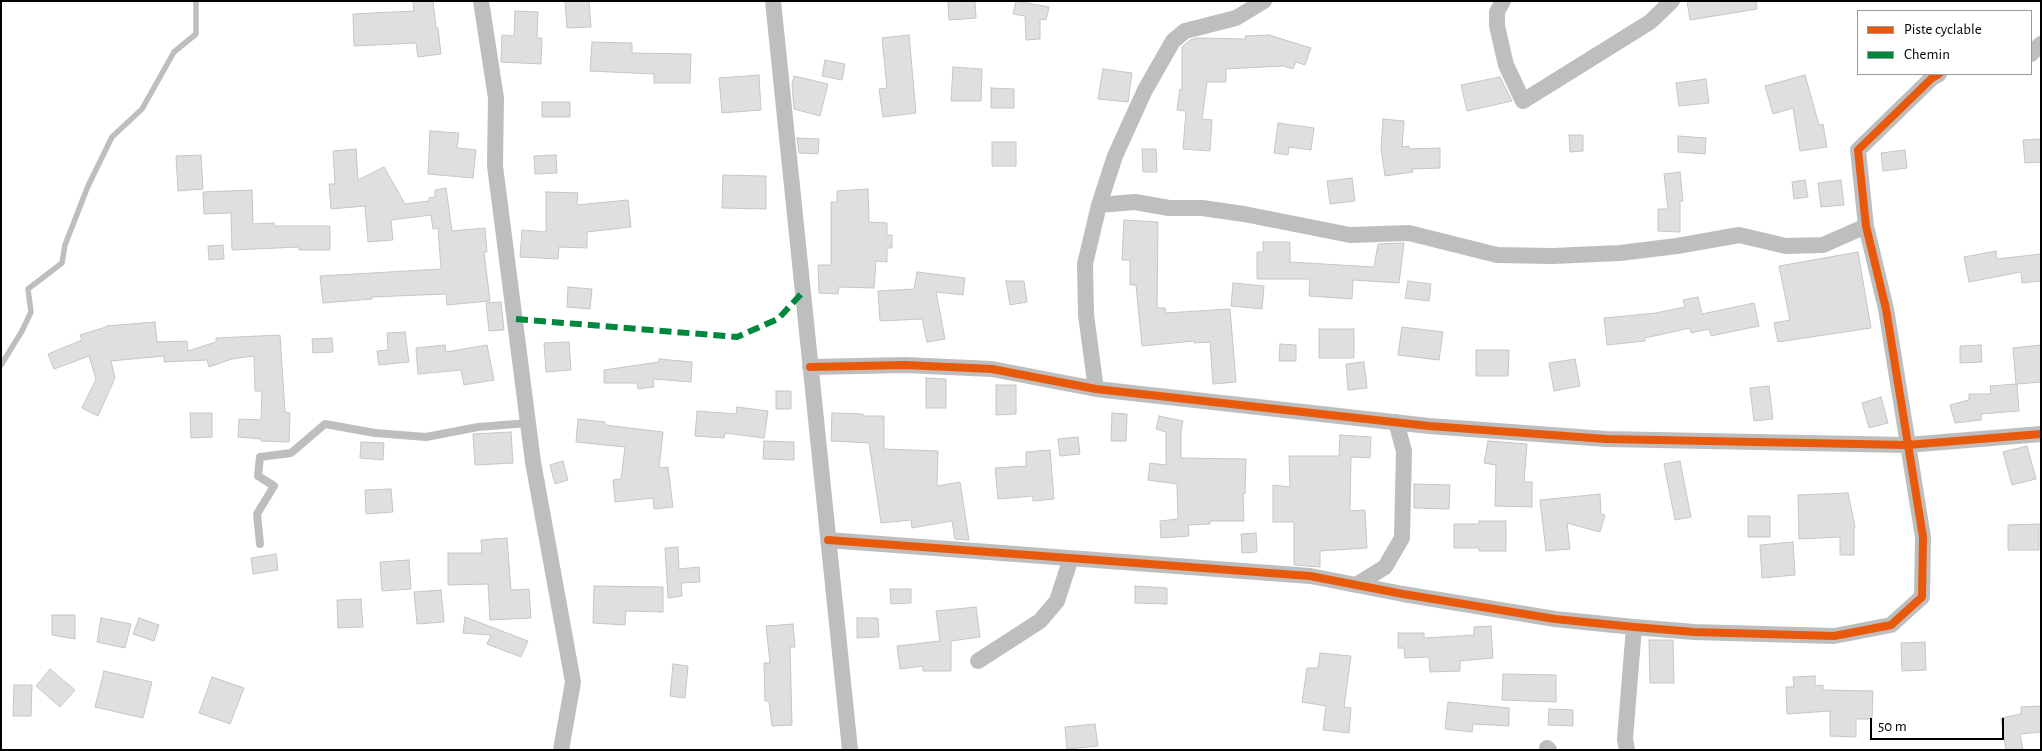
<!DOCTYPE html>
<style>
body{margin:0}
#map{position:relative;width:2042px;height:751px;overflow:hidden;background:#fff;font-family:"Alegreya Sans",sans-serif}
canvas{display:block}
.frame{position:absolute;inset:0;border:2px solid #000;pointer-events:none}
.legend{position:absolute;left:1857px;top:10px;width:175px;height:65px;box-sizing:border-box;background:#fff;border:1px solid #999;margin:0;padding:6px 9px;list-style:none;font-size:15px;color:#000}
.legend li{display:flex;align-items:center;gap:10px;height:25px}
.legend b{width:25px;border:1px solid #999}
.scale{position:absolute;left:1870px;top:718px;width:134px;height:22px;box-sizing:border-box;border:2px solid #000;border-top:0;padding-left:6px;font-size:15px;line-height:18px;white-space:nowrap;color:#000;-webkit-text-stroke:4px #fff;paint-order:stroke}
</style>
<div id="map">
<canvas width="2042" height="751"></canvas>
<div class="frame"></div>
<ul class="legend">
<li><b style="height:6px;background:#e8590c"></b>Piste cyclable</li>
<li><b style="height:6px;background:#00873e"></b>Chemin</li>
</ul>
<div class="scale">50 m</div>
</div>
<script>
const context = document.querySelector('canvas').getContext('2d');
context.lineJoin = 'round';
const poly = rows => new Path2D(rows.map(r => 'M' + r).join(''));
function trace(path, color, width, dash) { context.strokeStyle = color; context.lineWidth = width; context.lineCap = dash ? 'butt' : 'round'; context.setLineDash(dash || []); context.stroke(path); }
function paint(path, color) { context.fillStyle = color; context.fill(path, 'evenodd'); }
const stream = poly([
 [1,365,22,331,31,312,28,289,62,263,65,245,88,186,112,137,142,109,174,52,196,34,196,1]
]);
const building = poly([
 [413,1,433,1,436,28,438,28,441,54,418,57,416,43,354,46,353,14,414,11,413,1],
 [565,1,589,1,591,27,567,28,565,1],
 [948,1,975,1,976,18,949,20,948,1],
 [1016,1,1049,7,1046,20,1040,19,1040,39,1026,40,1025,16,1013,14,1016,1],
 [1687,1,1756,1,1757,9,1690,20,1687,1],
 [515,11,538,12,537,38,542,38,541,64,501,62,502,35,514,36,515,11],
 [909,35,916,113,883,117,879,89,887,88,882,38,909,35],
 [1269,35,1311,48,1305,65,1296,62,1293,69,1283,66,1226,69,1226,82,1207,82,1202,119,1212,120,1210,151,1183,149,1186,111,1177,110,1180,89,1182,90,1182,47,1190,40,1196,38,1246,39,1245,36,1269,35],
 [592,42,632,43,632,53,691,54,690,83,654,83,654,74,590,71,592,42],
 [825,60,845,64,842,80,822,76,825,60],
 [953,67,982,69,981,101,951,101,953,67],
 [1103,69,1132,73,1128,102,1098,99,1103,69],
 [759,75,761,110,722,113,719,78,759,75],
 [1805,75,1819,125,1823,124,1827,147,1800,151,1793,108,1773,114,1765,86,1805,75],
 [794,76,828,84,820,116,794,109,792,84,794,76],
 [1500,77,1512,101,1467,111,1461,85,1500,77],
 [1706,79,1709,103,1679,106,1676,83,1706,79],
 [991,88,1014,89,1014,108,991,108,991,88],
 [542,102,570,102,570,117,542,117,542,102],
 [1383,119,1404,121,1402,147,1409,146,1409,149,1440,148,1440,168,1412,169,1413,172,1385,176,1381,149,1383,119],
 [1278,123,1314,128,1311,150,1289,147,1288,155,1274,153,1278,123],
 [430,131,459,133,457,148,476,150,473,178,428,174,430,131],
 [1569,135,1583,135,1583,151,1570,152,1569,135],
 [1678,136,1706,138,1705,154,1678,152,1678,136],
 [797,138,819,139,818,154,799,153,797,138],
 [2041,139,2041,162,2025,163,2023,140,2041,139],
 [992,142,1016,142,1016,166,992,166,992,142],
 [356,149,358,180,384,167,405,204,429,201,429,198,435,197,435,190,446,188,452,231,485,228,487,252,484,252,490,301,447,305,446,294,371,297,372,299,323,303,320,276,441,269,438,228,433,229,431,215,391,220,393,240,368,242,365,206,331,209,329,184,335,184,333,151,356,149],
 [1142,149,1156,149,1157,172,1143,172,1142,149],
 [1905,150,1907,168,1883,171,1881,153,1905,150],
 [201,155,203,189,178,191,176,156,201,155],
 [556,155,557,173,535,174,534,156,556,155],
 [1680,172,1683,201,1680,201,1680,232,1658,231,1658,209,1668,209,1664,174,1680,172],
 [723,175,766,176,766,209,722,208,723,175],
 [1352,178,1355,201,1330,204,1327,181,1352,178],
 [1805,180,1808,197,1794,199,1792,182,1805,180],
 [1841,180,1844,205,1821,207,1818,183,1841,180],
 [868,189,869,222,887,223,887,235,892,235,892,248,887,248,887,262,876,261,874,288,839,287,838,294,819,293,818,265,831,265,831,202,837,202,837,191,868,189],
 [252,190,253,224,274,223,274,226,330,226,330,250,299,250,299,247,232,250,231,213,204,214,203,192,252,190],
 [546,192,578,193,577,205,628,200,631,227,587,232,587,248,559,247,558,259,520,257,522,230,546,232,546,192],
 [1124,220,1158,222,1157,308,1165,308,1166,313,1230,309,1236,382,1213,384,1210,342,1194,343,1194,341,1142,346,1136,285,1130,285,1130,260,1122,260,1124,220],
 [1263,242,1290,242,1290,262,1374,267,1378,244,1404,243,1399,283,1353,280,1352,299,1309,296,1310,279,1257,279,1257,252,1263,252,1263,242],
 [223,245,224,259,209,260,208,246,223,245],
 [1996,251,1997,259,2041,254,2041,281,2022,283,2021,272,1969,282,1964,257,1996,251],
 [1858,252,1871,328,1778,342,1774,323,1790,320,1779,266,1858,252],
 [917,272,965,278,963,295,936,292,945,339,927,342,922,319,880,321,878,291,914,289,917,272],
 [1006,281,1024,281,1027,302,1010,305,1006,281],
 [1408,281,1431,284,1429,301,1405,298,1408,281],
 [1233,283,1264,286,1262,309,1231,306,1233,283],
 [568,287,592,289,590,309,567,307,568,287],
 [1698,297,1702,314,1754,303,1759,326,1711,336,1709,329,1691,333,1690,328,1645,338,1645,341,1607,345,1604,318,1656,313,1685,307,1683,300,1698,297],
 [501,302,504,330,489,331,486,303,501,302],
 [155,322,157,342,187,341,188,351,216,342,216,338,280,335,285,412,290,413,289,442,261,441,261,439,238,437,239,419,261,420,262,391,255,391,254,356,232,359,209,367,207,360,164,362,164,356,111,361,115,378,98,416,82,408,96,379,89,356,54,369,48,354,82,340,80,335,106,327,106,326,155,322],
 [1402,327,1443,332,1439,360,1398,355,1402,327],
 [1319,329,1354,329,1354,358,1319,358,1319,329],
 [405,332,409,362,379,365,377,351,388,350,387,333,405,332],
 [332,338,333,352,313,353,312,339,332,338],
 [569,342,571,370,546,372,544,343,569,342],
 [1280,344,1296,345,1296,361,1279,361,1280,344],
 [445,345,446,352,487,345,494,380,464,385,461,370,418,374,416,348,445,345],
 [1981,345,1982,362,1960,363,1960,346,1981,345],
 [2041,345,2041,382,2017,384,2019,411,1981,414,1981,420,1955,423,1950,405,1969,400,1969,394,1991,394,1990,386,2016,384,2013,348,2041,345],
 [1476,350,1509,350,1508,376,1476,376,1476,350],
 [659,359,692,362,691,382,653,379,654,387,638,389,637,383,604,383,604,370,659,362,659,359],
 [1575,359,1580,386,1554,391,1549,363,1575,359],
 [1364,362,1367,388,1348,390,1346,364,1364,362],
 [926,378,946,379,946,408,926,408,926,378],
 [996,385,1016,385,1016,414,996,415,996,385],
 [1769,386,1773,419,1754,421,1750,388,1769,386],
 [776,391,791,391,791,409,776,409,776,391],
 [1881,397,1888,423,1869,428,1862,403,1881,397],
 [737,407,768,411,764,438,725,433,724,438,695,436,697,411,736,414,737,407],
 [190,413,212,413,212,437,191,438,190,413],
 [832,413,863,414,863,416,884,416,884,449,938,451,937,486,960,482,969,540,955,539,952,521,912,528,911,520,881,523,869,443,831,441,832,413],
 [1112,413,1127,414,1126,441,1111,441,1112,413],
 [1159,416,1183,421,1181,430,1181,458,1246,459,1245,494,1243,493,1244,521,1210,521,1210,524,1188,525,1189,536,1161,538,1160,521,1178,519,1177,484,1148,480,1150,463,1166,465,1166,432,1156,429,1159,416],
 [578,419,605,422,605,425,663,432,659,468,668,467,673,507,654,509,653,498,615,502,613,480,621,479,625,447,576,442,578,419],
 [511,432,513,463,475,465,473,434,511,432],
 [1340,435,1371,437,1370,458,1351,457,1350,511,1365,510,1367,548,1320,551,1320,567,1294,565,1294,522,1273,522,1273,485,1290,487,1289,456,1339,456,1340,435],
 [1078,437,1080,454,1060,456,1058,439,1078,437],
 [764,441,794,442,794,460,763,459,764,441],
 [1488,441,1527,444,1524,482,1532,482,1532,507,1495,506,1496,465,1484,463,1488,441],
 [361,442,384,443,383,460,360,458,361,442],
 [2027,446,2036,479,2012,485,2003,452,2027,446],
 [1050,450,1054,499,1033,501,1033,496,998,499,995,468,1026,466,1026,452,1050,450],
 [563,461,568,480,555,484,550,465,563,461],
 [1680,461,1691,517,1675,520,1664,464,1680,461],
 [1414,484,1450,485,1449,509,1414,508,1414,484],
 [391,489,393,512,366,514,365,490,391,489],
 [1848,493,1855,527,1854,528,1854,555,1840,555,1840,537,1799,539,1798,495,1848,493],
 [1600,494,1601,514,1605,515,1600,532,1567,523,1570,549,1546,551,1540,500,1600,494],
 [1748,516,1770,516,1770,537,1748,537,1748,516],
 [1479,521,1506,521,1506,551,1479,551,1479,548,1454,548,1454,524,1479,524,1479,521],
 [2039,524,2039,550,2008,550,2008,525,2039,524],
 [1256,533,1257,552,1242,553,1241,534,1256,533],
 [507,538,511,590,529,589,531,618,490,620,488,584,448,585,448,553,482,553,481,540,507,538],
 [1793,542,1795,575,1762,578,1760,545,1793,542],
 [678,547,679,569,699,567,700,582,681,583,682,596,668,598,665,548,678,547],
 [276,554,278,570,253,574,251,558,276,554],
 [409,560,411,589,382,591,380,562,409,560],
 [594,586,663,587,663,612,626,611,625,625,593,623,594,586],
 [1135,586,1167,588,1167,604,1135,603,1135,586],
 [890,589,911,589,911,603,891,604,890,589],
 [441,590,444,622,417,624,414,592,441,590],
 [361,599,363,627,338,628,337,600,361,599],
 [976,607,980,637,951,641,951,671,923,671,923,666,900,669,897,646,940,641,936,611,976,607],
 [52,615,75,615,75,639,52,635,52,615],
 [465,617,528,641,521,657,487,644,491,635,463,633,465,617],
 [101,618,131,624,125,648,97,642,101,618],
 [139,618,159,625,154,641,133,634,139,618],
 [857,618,878,618,879,637,857,638,857,618],
 [793,624,795,647,790,647,792,725,772,726,769,701,765,701,764,663,770,663,766,626,793,624],
 [1491,626,1493,658,1460,661,1460,671,1430,672,1429,657,1405,658,1404,648,1398,648,1398,633,1424,633,1424,638,1474,635,1474,627,1491,626],
 [1649,640,1673,640,1674,683,1650,683,1649,640],
 [1925,642,1926,670,1902,671,1901,643,1925,642],
 [1320,653,1351,656,1344,707,1351,708,1349,733,1323,730,1326,706,1302,702,1307,668,1318,668,1320,653],
 [673,664,688,666,685,698,670,696,673,664],
 [50,669,75,690,60,707,36,686,50,669],
 [104,671,152,682,143,718,95,707,104,671],
 [1503,674,1556,675,1556,702,1502,700,1503,674],
 [1815,676,1815,686,1823,685,1823,690,1873,691,1872,719,1856,719,1856,737,1830,736,1830,711,1787,714,1786,687,1794,687,1793,677,1815,676],
 [212,677,244,688,230,724,199,713,212,677],
 [14,685,32,685,31,716,13,716,14,685],
 [1448,702,1509,708,1509,726,1473,724,1472,732,1445,729,1448,702],
 [2041,706,2041,732,2020,734,2023,750,2006,750,2001,718,2021,714,2021,707,2041,706],
 [1549,709,1573,710,1573,726,1548,725,1549,709],
 [1095,724,1098,746,1067,749,1065,727,1095,724]
]);
const lane = poly([
 [260,544,257,514,274,486,258,476,260,457,291,453,325,424,375,433,426,437,478,427,528,423]
]);
const street = poly([
 [481,1,496,98,495,166,533,462,573,682,561,750],
 [773,1,850,750],
 [1503,1,1497,12,1497,26,1506,65,1523,101,1650,22,1672,1],
 [2031,54,2041,44],
 [1099,205,1135,202,1169,208,1202,208,1244,214,1350,235,1409,233,1497,255,1553,256,1620,253,1677,246,1739,235,1786,246,1823,245,1866,226],
 [810,367,905,365,992,369,1096,389,1429,426,1606,439,1907,445,2041,434],
 [1096,389,1086,315,1085,264,1099,205,1115,156,1145,90,1173,41,1185,31,1236,18,1264,1],
 [828,540,1310,576,1403,594,1555,619,1634,627,1694,632,1834,636,1891,625,1922,597,1923,537,1886,309,1866,226,1858,150,1932,78,1939,74],
 [1356,585,1385,567,1402,538,1404,451,1396,422],
 [978,661,1040,621,1057,601,1071,558],
 [1547,748,1549,750],
 [1627,750,1625,739,1634,627]
]);
const quiet = poly([
 [516,319,737,337,778,319,802,293]
]);
const cycleway = poly([
 [810,367,905,365,992,369,1096,389,1429,426,1606,439,1907,445,2041,434],
 [828,540,1310,576,1403,594,1555,619,1634,627,1694,632,1834,636,1891,625,1922,597,1923,537,1886,309,1866,226,1858,150,1932,78,1939,74]
]);
trace(stream, '#bebebe', 5.5);
paint(building, '#dfdfdf');
trace(building, '#c6c6c6', 1);
trace(lane, '#bebebe', 8);
trace(street, '#bebebe', 16);
trace(quiet, '#00873e', 6, [12, 6]);
trace(cycleway, '#e8590c', 8);
</script>
